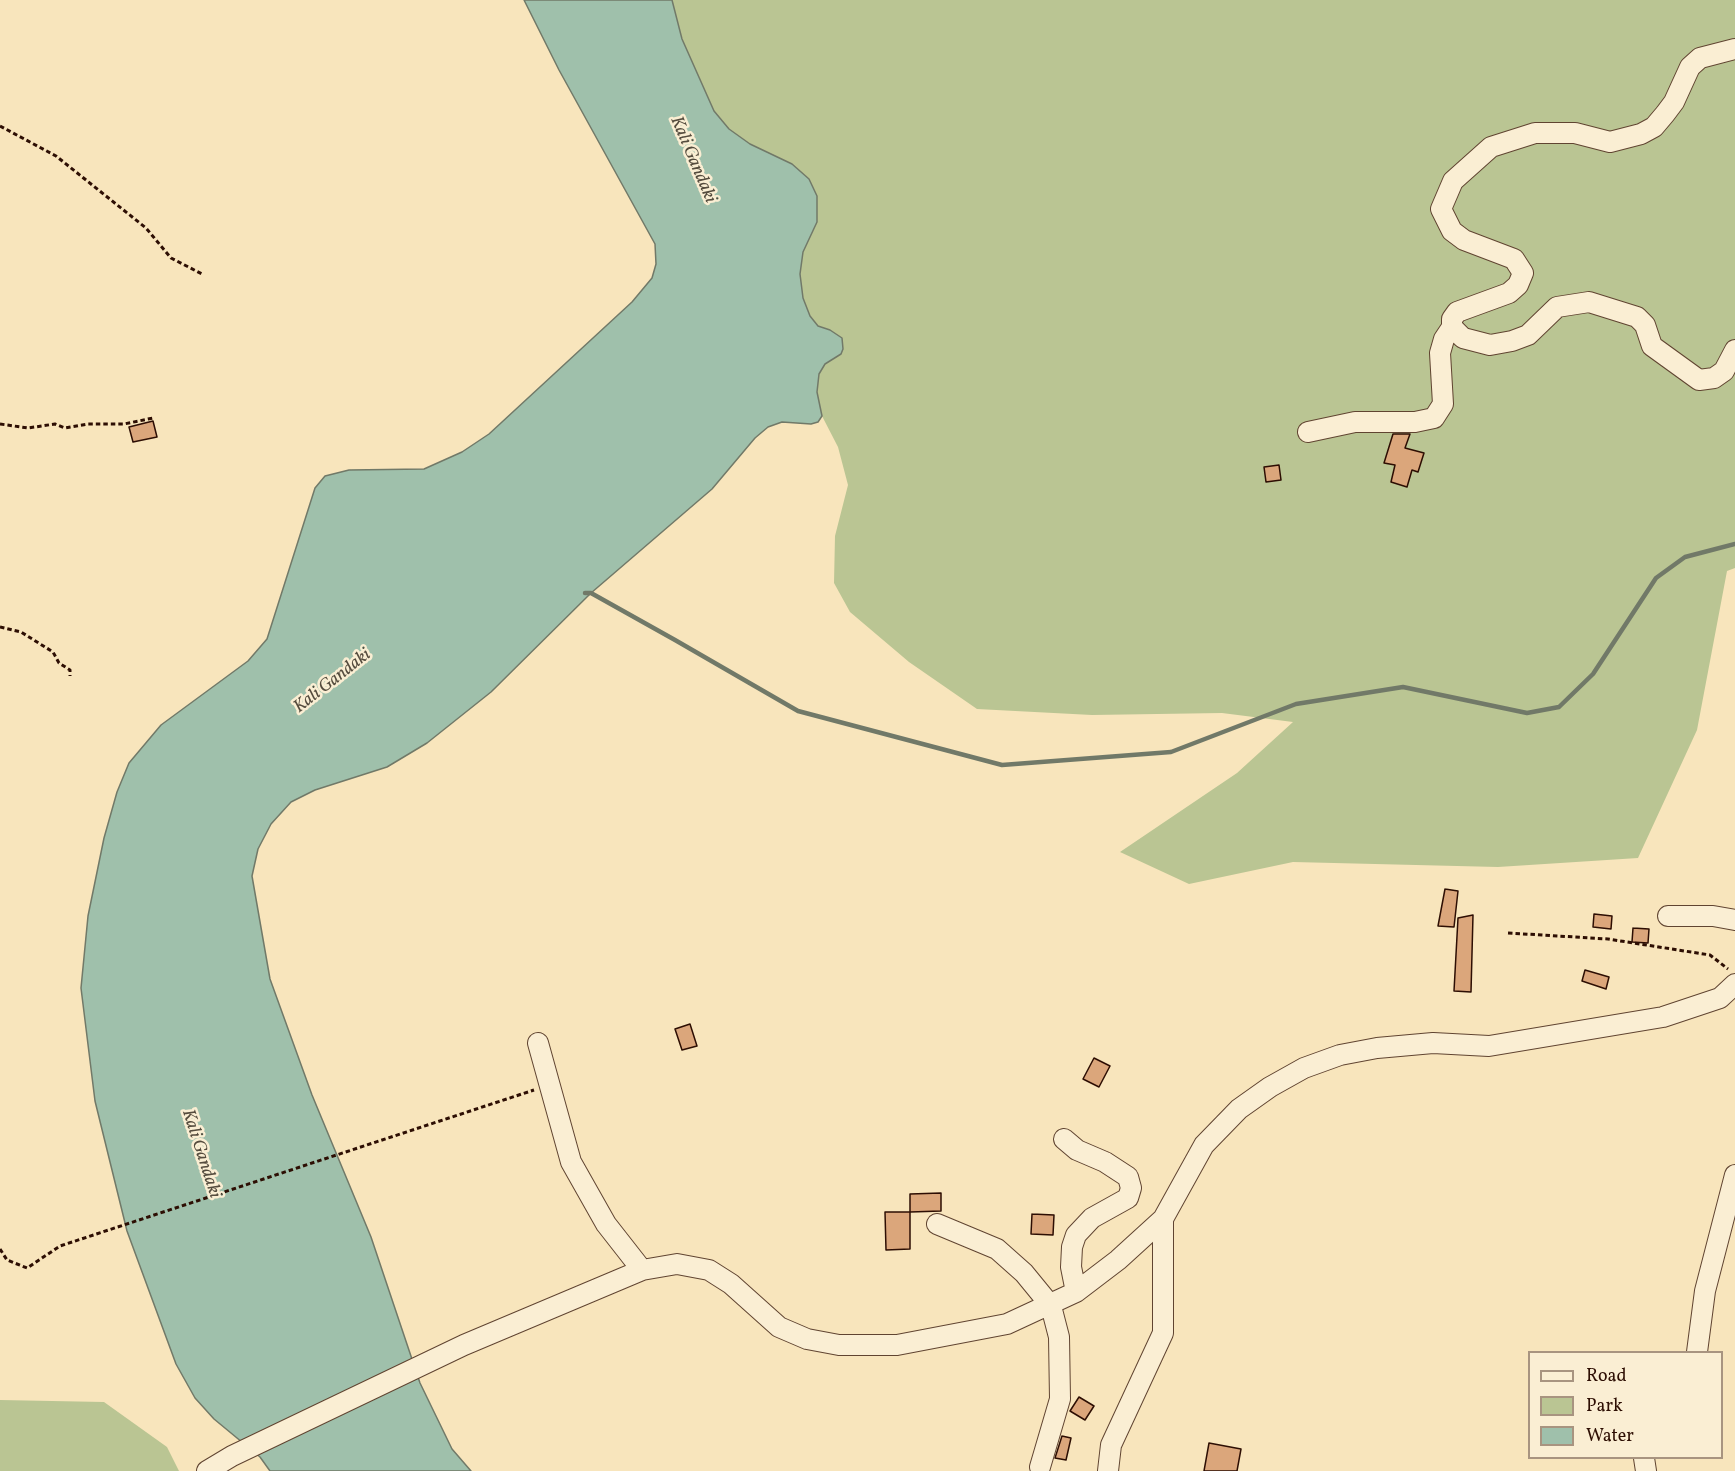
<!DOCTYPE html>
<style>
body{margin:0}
#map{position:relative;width:1735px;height:1471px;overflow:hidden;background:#f8e5bc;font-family:Vollkorn,serif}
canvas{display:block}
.legend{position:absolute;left:1528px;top:1351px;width:195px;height:108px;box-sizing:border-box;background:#faeed3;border:2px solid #a89480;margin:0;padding:8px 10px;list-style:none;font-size:18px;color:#2d0e03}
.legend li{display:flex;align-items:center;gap:12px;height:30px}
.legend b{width:30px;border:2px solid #a89480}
</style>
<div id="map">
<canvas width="1735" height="1471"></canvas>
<ul class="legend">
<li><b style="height:8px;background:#faeed3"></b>Road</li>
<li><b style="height:16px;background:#bac593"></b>Park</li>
<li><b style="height:16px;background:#9fc0ab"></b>Water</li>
</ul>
</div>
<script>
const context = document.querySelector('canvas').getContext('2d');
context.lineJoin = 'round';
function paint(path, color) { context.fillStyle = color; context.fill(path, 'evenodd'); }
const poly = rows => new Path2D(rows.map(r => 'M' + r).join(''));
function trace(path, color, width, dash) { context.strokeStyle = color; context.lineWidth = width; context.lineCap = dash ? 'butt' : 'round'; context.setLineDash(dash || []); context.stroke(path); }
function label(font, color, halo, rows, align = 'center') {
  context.font = font + ' Vollkorn,serif'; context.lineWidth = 5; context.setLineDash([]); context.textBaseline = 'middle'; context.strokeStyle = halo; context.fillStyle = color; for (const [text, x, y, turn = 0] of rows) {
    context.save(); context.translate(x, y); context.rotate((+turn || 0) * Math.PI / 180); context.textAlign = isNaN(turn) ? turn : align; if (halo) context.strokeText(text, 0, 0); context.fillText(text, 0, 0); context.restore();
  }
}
const green = poly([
 [672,0,1735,0,1735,568,1727,571,1697,730,1638,858,1498,867,1293,862,1189,884,1120,852,1237,773,1293,722,1222,713,1092,715,977,709,909,662,850,612,834,583,835,536,848,485,838,447,822,416,817,392,819,374,825,363,841,354,830,330,818,326,810,316,803,298,800,274,803,252,817,222,809,179,792,164,750,144,729,129,714,111,682,39],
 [0,1400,104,1402,167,1447,179,1471,0,1471]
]);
const water = poly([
 [524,0,672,0,682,39,714,111,729,129,750,144,792,164,809,179,817,196,817,222,803,252,800,274,803,298,810,316,818,326,830,330,842,338,843,349,841,354,825,364,819,374,817,392,822,416,818,422,811,424,782,422,768,427,755,438,712,489,591,593,491,692,427,743,387,767,315,790,291,802,271,824,258,849,252,876,270,979,312,1095,371,1237,420,1383,452,1449,471,1471,270,1471,260,1457,214,1419,195,1398,176,1364,127,1231,95,1101,81,988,88,916,104,838,117,792,129,763,161,725,248,661,267,639,315,488,325,476,349,470,424,469,462,452,489,434,632,302,652,278,656,264,655,244,559,70,524,0]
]);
const stream = poly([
 [585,593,591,593,675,640,798,711,1002,765,1171,752,1296,704,1403,687,1527,713,1559,707,1593,674,1656,578,1685,557,1735,544]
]);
const building = poly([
 [153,421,157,437,133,442,129,427,153,421],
 [1393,434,1410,434,1405,448,1424,453,1418,472,1412,470,1407,487,1391,482,1395,465,1384,463,1393,434],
 [1279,465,1281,480,1266,482,1264,467,1279,465],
 [1445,889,1458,891,1454,927,1438,926,1445,889],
 [1594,914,1612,916,1611,929,1593,927,1594,914],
 [1473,915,1471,992,1454,991,1458,918,1473,915],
 [1633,928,1649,929,1648,943,1632,942,1633,928],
 [1585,970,1609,977,1606,989,1582,981,1585,970],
 [690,1024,697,1046,682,1050,675,1029,690,1024],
 [1094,1058,1110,1066,1099,1087,1083,1079,1094,1058],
 [941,1193,941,1211,910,1212,910,1194,941,1193],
 [885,1212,910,1212,910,1249,886,1250,885,1212],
 [1032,1214,1054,1215,1053,1235,1031,1234,1032,1214],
 [1079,1397,1094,1406,1085,1420,1070,1411,1079,1397],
 [1062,1436,1071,1438,1066,1460,1055,1458,1062,1436],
 [1209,1443,1241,1449,1237,1471,1204,1471,1209,1443]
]);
const path = poly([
 [0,126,56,156,146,228,171,258,204,275],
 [0,424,28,428,55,424,65,428,88,424,124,424,153,418],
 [0,627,21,632,53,652,59,663,70,670,70,676],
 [1508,933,1608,939,1710,955,1728,969],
 [0,1249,7,1260,27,1268,60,1246,534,1090]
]);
const minor = poly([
 [1735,49,1700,58,1690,67,1674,102,1665,114,1654,127,1641,134,1610,142,1575,133,1535,133,1491,147,1453,181,1441,209,1452,231,1464,240,1514,259,1523,273,1518,285,1509,293,1457,312,1452,319,1452,327,1463,338,1490,345,1512,341,1528,335,1557,307,1589,302,1637,317,1645,325,1652,346,1699,380,1714,378,1724,371,1735,350],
 [1308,432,1355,422,1415,422,1434,418,1443,404,1440,353,1444,339,1452,327],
 [1668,916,1713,916,1735,920],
 [538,1043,571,1162,606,1224,642,1270],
 [1064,1139,1077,1150,1105,1162,1128,1177,1131,1188,1128,1198,1092,1218,1076,1235,1072,1247,1071,1267,1076,1292],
 [937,1224,997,1249,1024,1273,1051,1306,1059,1337,1060,1399,1040,1467],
 [1697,1352,1705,1291,1735,1175],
 [1644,1458,1646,1471],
 [207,1471,232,1456,464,1345,642,1270,677,1264,709,1270,731,1284,779,1327,807,1339,839,1345,897,1345,1007,1324,1076,1292,1118,1260,1163,1219,1204,1145,1239,1109,1270,1087,1304,1068,1340,1055,1377,1048,1433,1043,1489,1046,1663,1017,1720,998,1735,984],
 [1108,1471,1111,1445,1163,1333,1163,1219]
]);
const waterNames = [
 ["Kali Gandaki",692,160,67],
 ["Kali Gandaki",333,682,-38],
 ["Kali Gandaki",200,1154,72]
];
paint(green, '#bac593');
paint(water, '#9fc0ab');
trace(water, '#717968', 1.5);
trace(stream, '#717968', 4.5);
paint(building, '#dba67b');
trace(building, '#2d0e03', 1.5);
trace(minor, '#604431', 22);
trace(path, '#2d0e03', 3, [4.5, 3]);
trace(minor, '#faeed3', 20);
label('italic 18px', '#554c3e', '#faeed3', waterNames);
</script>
